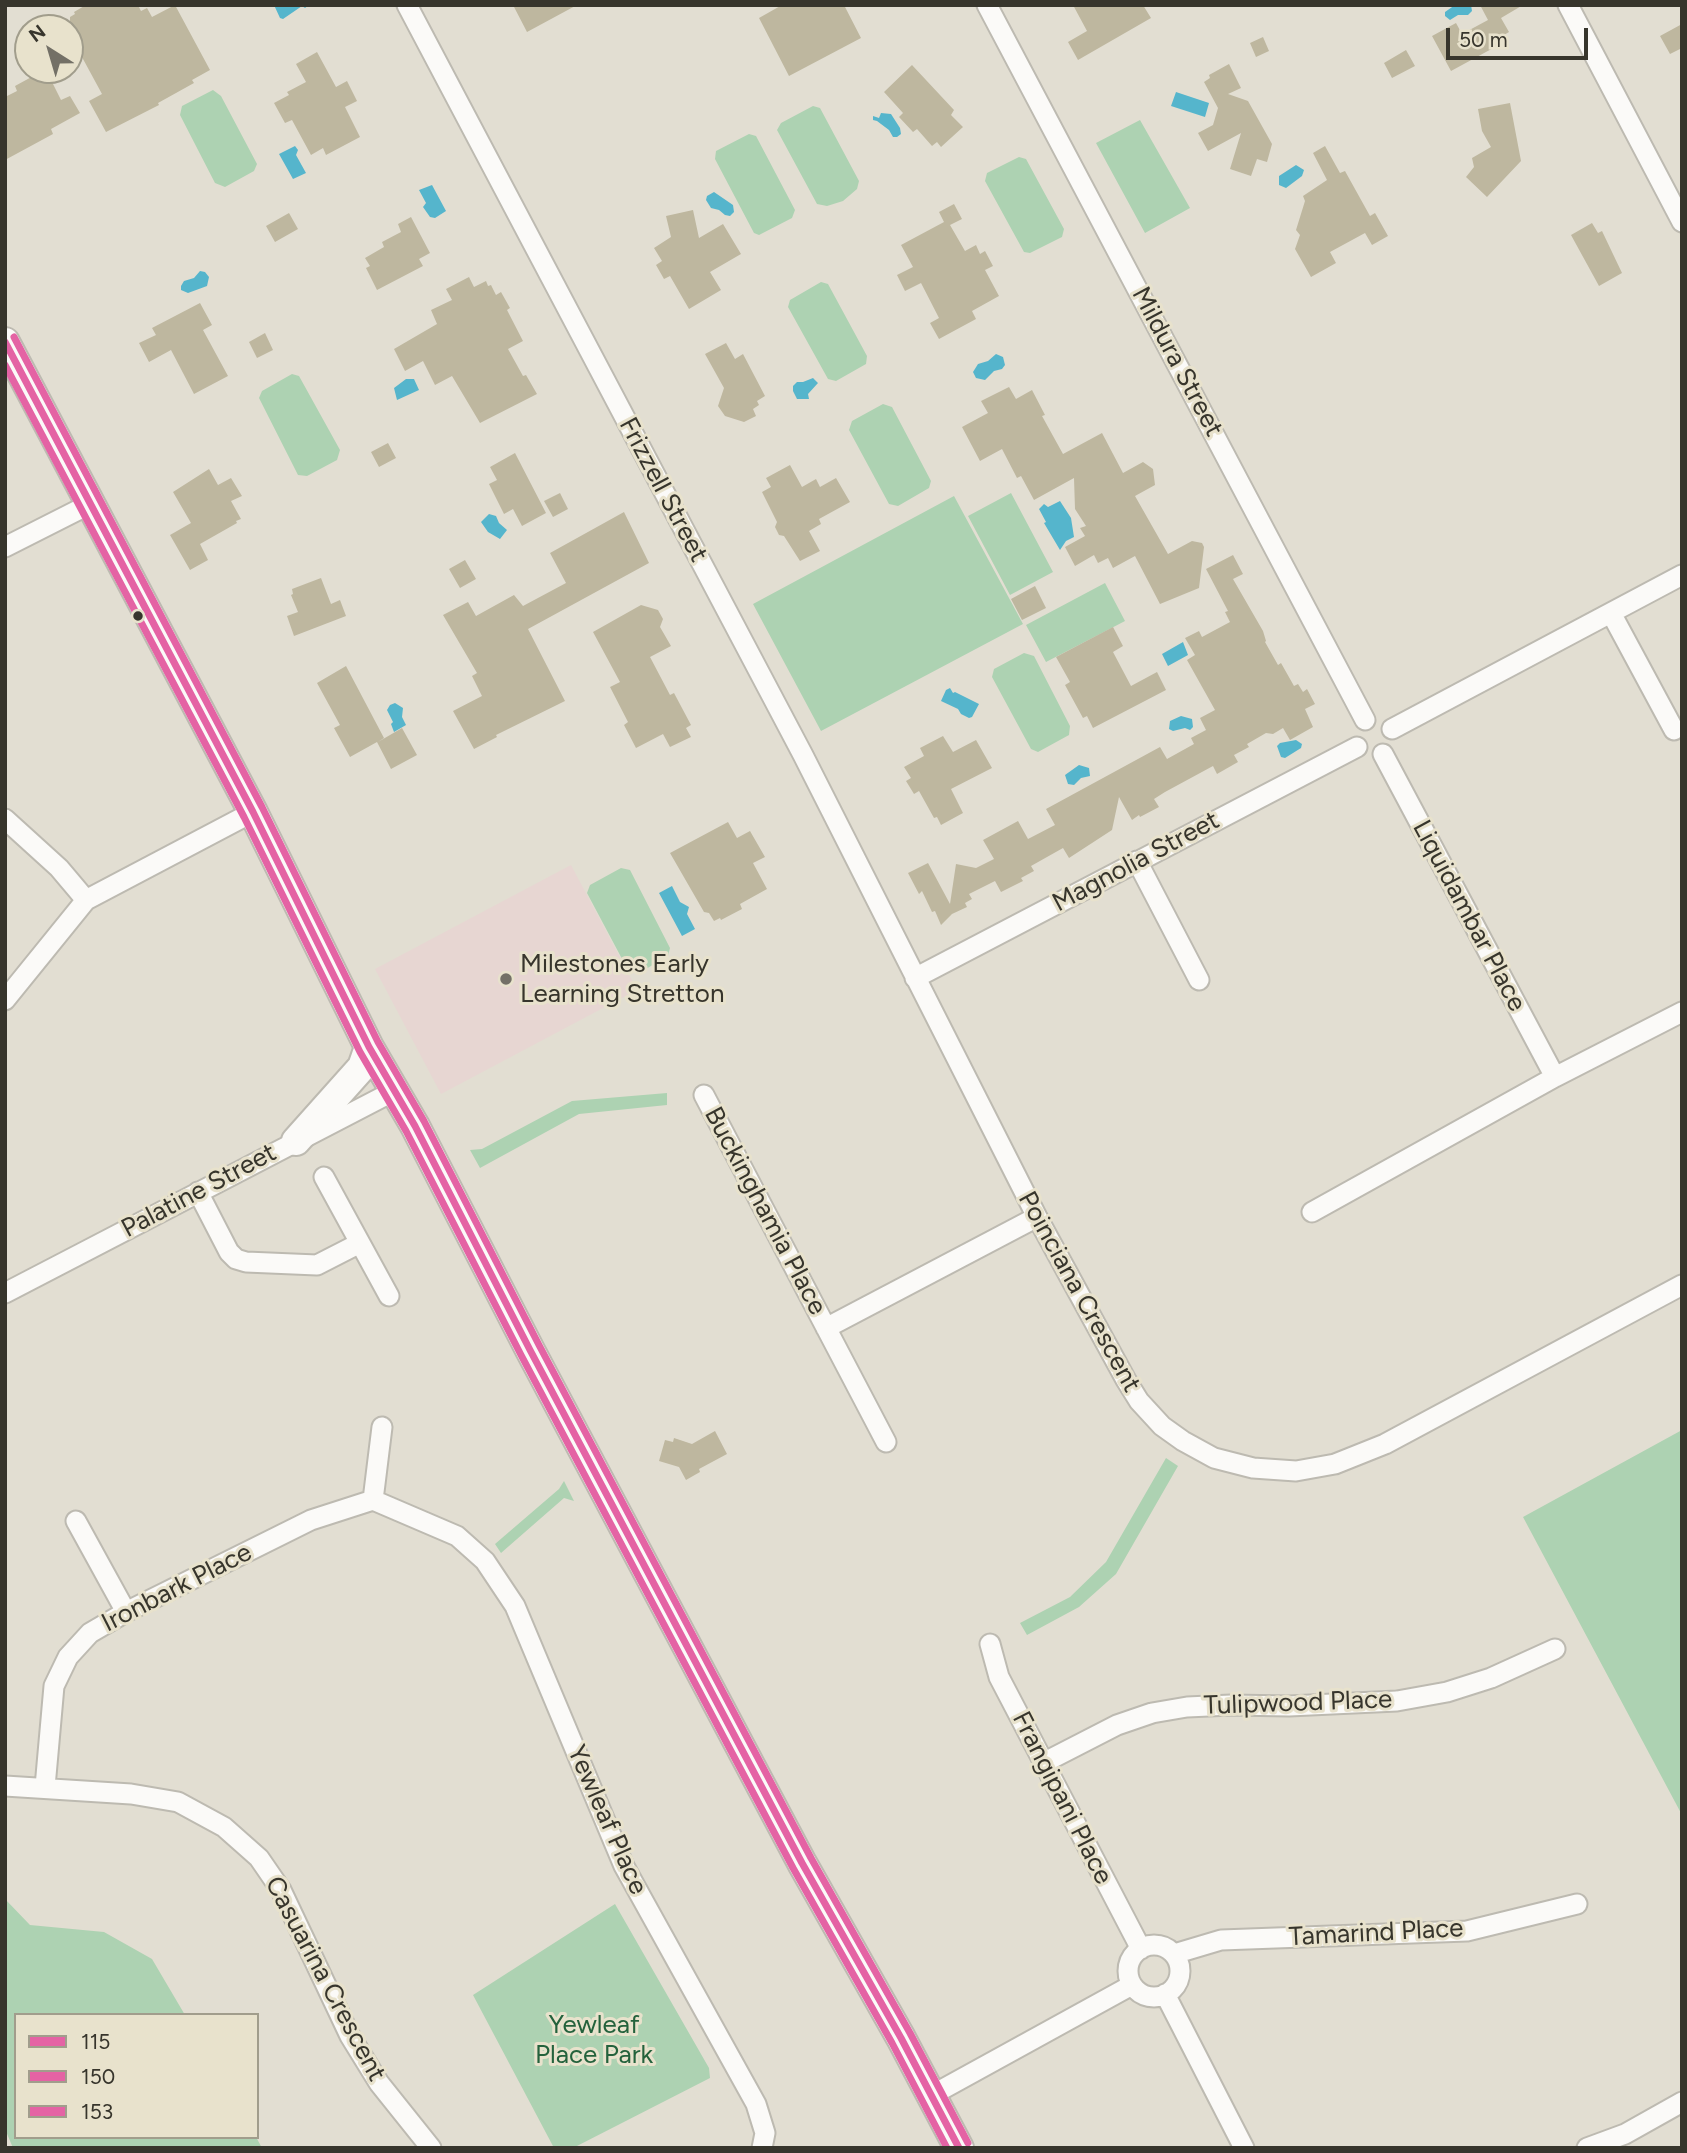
<!DOCTYPE html>
<style>
body{margin:0}
#map{position:relative;width:1687px;height:2153px;overflow:hidden;background:#e2ded2;font-family:Figtree,sans-serif}
canvas{display:block}
.frame{position:absolute;inset:0;border:7px solid #37352c;pointer-events:none}
.legend{position:absolute;left:14px;top:2013px;width:245px;height:126px;box-sizing:border-box;background:#e8e2cc;border:2px solid #a19d8c;margin:0;padding:9px 12px;list-style:none;font-size:21px;color:#37352c}
.legend li{display:flex;align-items:center;gap:14px;height:35px}
.legend b{width:35px;border:2px solid #a19d8c}
.north{position:absolute;left:14px;top:14px;width:70px;height:70px;box-sizing:border-box;background:#e8e2cc;border:2px solid #a19d8c;border-radius:50%;rotate:323deg;font-size:19px;font-weight:700;line-height:28px;text-align:center;color:#37352c}
.north::after{content:'';display:block;margin:auto;width:24px;height:32px;background:#737066;clip-path:polygon(50% 0,100% 100%,50% 72%,0 100%)}
.scale{position:absolute;left:1446px;top:28px;width:142px;height:32px;box-sizing:border-box;border:4px solid #37352c;border-top:0;padding-left:9px;font-size:21px;line-height:24px;white-space:nowrap;color:#37352c;-webkit-text-stroke:5px #e8e2cc;paint-order:stroke}
</style>
<div id="map">
<canvas width="1687" height="2153"></canvas>
<div class="frame"></div>
<ul class="legend">
<li><b style="height:9px;background:#e463a4"></b>115</li>
<li><b style="height:9px;background:#e463a4"></b>150</li>
<li><b style="height:9px;background:#e463a4"></b>153</li>
</ul>
<div class="north">N</div>
<div class="scale">50 m</div>
</div>
<script>
const context = document.querySelector('canvas').getContext('2d');
context.lineJoin = 'round';
function paint(path, color) { context.fillStyle = color; context.fill(path, 'evenodd'); }
const poly = rows => new Path2D(rows.map(r => 'M' + r).join(''));
function trace(path, color, width, dash) { context.strokeStyle = color; context.lineWidth = width; context.lineCap = dash ? 'butt' : 'round'; context.setLineDash(dash || []); context.stroke(path); }
function label(font, color, halo, rows, align = 'center') {
  context.font = font + ' Figtree,sans-serif'; context.lineWidth = 6; context.setLineDash([]); context.textBaseline = 'middle'; context.strokeStyle = halo; context.fillStyle = color; for (const [text, x, y, turn = 0] of rows) {
    context.save(); context.translate(x, y); context.rotate((+turn || 0) * Math.PI / 180); context.textAlign = isNaN(turn) ? turn : align; if (halo) context.strokeText(text, 0, 0); context.fillText(text, 0, 0); context.restore();
  }
}
const education = poly([
 [571,865,637,990,441,1094,375,969]
]);
const green = poly([
 [213,90,221,96,257,164,254,171,225,187,215,183,180,115,182,106],
 [813,106,820,108,859,181,857,189,843,201,827,206,817,204,777,130,781,123],
 [1140,120,1190,208,1145,233,1096,143],
 [749,134,756,136,795,210,792,218,759,235,754,233,715,159,716,151],
 [1019,157,1026,159,1064,229,1062,237,1030,253,1024,252,985,181,987,173],
 [821,282,828,284,867,356,866,364,836,381,828,379,788,307,790,300],
 [292,374,299,376,340,450,337,460,307,476,298,475,259,398,262,391],
 [883,404,892,407,931,481,929,488,898,506,889,504,849,430,852,421],
 [1011,493,1053,572,1010,595,968,516],
 [954,496,1023,624,821,731,753,604],
 [1105,583,1125,621,1046,662,1026,625],
 [1024,653,1034,656,1070,726,1069,735,1038,752,1031,749,992,677,994,669],
 [621,868,630,870,670,948,668,956,639,973,629,972,587,893,590,885],
 [667,1093,667,1105,579,1114,480,1168,470,1150,482,1149,572,1101],
 [1682,1430,1682,1815,1523,1517],
 [1166,1458,1178,1466,1116,1574,1079,1607,1027,1635,1020,1623,1070,1597,1106,1562],
 [564,1481,574,1501,564,1498,501,1553,495,1544,559,1489],
 [5,1899,30,1925,104,1932,152,1959,185,2015,16,2015,16,2137,256,2137,262,2148,13,2148,5,2129],
 [615,1904,709,2068,710,2078,573,2148,554,2148,473,1995]
]);
const water = poly([
 [274,5,309,5,305,8,302,6,283,19,280,18],
 [1455,5,1471,5,1472,11,1468,15,1458,15,1450,20,1445,16,1445,12],
 [1176,92,1209,103,1205,117,1171,106],
 [881,113,891,114,900,128,901,134,897,137,893,137,889,130,877,121,873,120,873,116,879,118],
 [295,146,298,150,296,155,306,173,293,179,279,154],
 [1296,165,1304,170,1302,176,1286,188,1279,185,1279,176],
 [432,185,446,211,435,218,430,217,423,207,426,203,419,190],
 [714,192,733,205,734,212,730,216,725,215,719,210,711,208,706,200,707,196],
 [200,271,205,272,209,277,207,286,188,293,181,290,181,286,184,281,194,278],
 [996,354,1003,357,1005,365,1002,369,994,371,985,380,976,378,973,372,978,364,988,361],
 [813,378,818,383,808,394,809,399,797,399,793,391,793,386,797,382,803,382],
 [406,379,414,379,419,390,397,400,394,388],
 [1060,501,1071,518,1074,537,1066,541,1060,550,1044,523,1046,522,1039,509,1044,504,1048,507],
 [489,514,496,516,499,523,507,530,500,539,488,532,481,522],
 [1183,642,1188,655,1168,666,1162,654],
 [950,688,953,693,955,692,979,704,972,717,969,718,961,714,958,709,941,701,946,690],
 [395,703,403,708,402,717,406,725,394,732,391,724,393,722,387,710,390,705],
 [1181,716,1192,719,1193,727,1190,730,1185,728,1173,731,1169,729,1170,721],
 [1296,740,1302,744,1301,748,1285,758,1281,757,1277,746,1280,743],
 [1079,765,1089,768,1090,776,1081,778,1074,785,1068,784,1065,775],
 [672,886,680,902,689,907,687,914,695,929,682,936,659,893]
]);
const building = poly([
 [86,5,138,5,141,11,147,8,152,17,175,5,210,70,192,80,194,83,158,103,159,105,106,132,89,101,102,94,70,35,70,17,75,14,74,12],
 [513,5,577,5,527,32],
 [782,5,844,5,861,38,789,76,759,18],
 [1073,5,1143,5,1151,18,1078,60,1068,42,1087,31],
 [1480,5,1523,5,1501,18,1509,32,1494,41,1497,46,1451,71,1432,36,1456,23,1462,34,1488,20],
 [1682,24,1682,48,1670,54,1660,36],
 [1263,37,1269,51,1256,57,1250,43],
 [1406,50,1415,66,1392,78,1384,63],
 [317,52,336,87,347,81,357,101,345,107,360,137,326,155,323,148,311,155,292,120,285,123,274,103,289,95,287,92,306,82,296,64],
 [1229,64,1241,88,1228,94,1248,101,1272,144,1267,162,1257,159,1251,176,1230,169,1241,133,1208,151,1198,133,1213,125,1218,108,1204,82,1210,78,1209,75],
 [912,65,954,110,951,115,963,127,941,147,937,142,932,146,917,129,913,132,899,117,903,113,884,92],
 [37,74,39,79,48,74,61,100,70,96,80,113,51,129,53,134,5,160,5,97,17,91,15,86],
 [1510,103,1521,161,1487,197,1466,177,1474,167,1472,158,1491,147,1482,131,1478,109],
 [1325,146,1340,173,1345,171,1370,216,1375,213,1388,236,1372,245,1365,233,1330,252,1336,263,1311,277,1295,249,1300,235,1296,230,1305,201,1303,196,1327,180,1313,153],
 [954,204,962,219,950,225,965,251,976,245,980,254,985,251,993,266,985,270,999,296,972,311,976,319,939,339,930,323,939,318,921,283,905,291,897,275,913,267,901,245,944,222,939,212],
 [693,210,699,238,723,224,741,254,710,272,721,290,689,309,670,276,664,279,656,265,662,261,654,248,671,237,666,216],
 [289,213,298,229,275,242,266,226],
 [411,217,430,253,419,259,423,266,377,290,366,268,370,266,365,258,384,247,382,242,401,232,398,224],
 [1592,223,1598,233,1602,231,1622,273,1599,286,1571,235],
 [469,277,474,287,486,281,488,286,491,285,496,295,501,292,510,308,507,310,523,341,508,349,523,376,526,375,537,394,480,423,452,376,435,385,423,361,405,371,394,349,437,324,431,310,452,300,446,289],
 [200,303,212,325,203,330,228,376,194,394,171,350,149,362,139,343,156,335,152,328],
 [265,333,273,350,257,358,249,342],
 [726,343,735,359,743,354,765,396,757,401,759,405,753,409,756,416,744,422,725,416,718,406,724,388,705,354],
 [1009,387,1016,399,1032,390,1045,415,1042,416,1063,454,1102,433,1123,473,1143,462,1153,469,1155,485,1135,496,1168,554,1192,541,1202,543,1204,547,1199,588,1160,604,1135,556,1113,568,1108,558,1098,563,1094,555,1075,566,1065,547,1085,536,1080,528,1086,526,1075,509,1074,478,1034,500,1021,476,1017,478,1002,449,980,461,962,427,988,413,981,401],
 [388,443,396,458,379,467,371,452],
 [515,453,546,513,522,526,513,509,504,514,489,484,497,480,490,467],
 [790,465,802,487,816,479,820,487,836,478,850,502,819,519,821,524,809,531,820,551,800,561,784,536,779,535,775,527,777,522,762,492,771,487,766,478],
 [209,469,218,485,231,478,242,496,231,501,241,519,236,521,237,523,200,544,208,560,190,570,170,535,191,523,173,492],
 [560,493,568,509,553,517,544,501],
 [624,512,649,563,528,629,565,701,496,735,497,737,474,749,453,711,482,696,472,676,477,673,443,615,468,602,476,616,514,595,523,606,566,583,550,553],
 [1233,555,1243,574,1233,579,1263,631,1266,641,1265,642,1278,665,1281,663,1294,686,1298,684,1303,692,1307,689,1315,704,1305,709,1313,727,1290,740,1283,728,1273,734,1266,733,1247,744,1249,747,1234,755,1238,762,1217,774,1213,766,1165,792,1154,799,1159,807,1140,817,1139,815,1132,820,1119,797,1112,830,1069,858,1063,848,1031,866,1034,871,1021,878,1023,881,1001,892,995,881,969,894,972,899,965,903,967,907,952,914,941,925,935,911,932,912,922,891,919,894,908,873,928,863,950,904,956,864,976,868,994,859,983,840,1018,821,1028,839,1055,825,1046,809,1160,747,1167,759,1194,744,1191,738,1206,730,1200,718,1215,710,1187,660,1195,655,1185,638,1199,631,1202,637,1230,622,1225,612,1228,611,1206,569],
 [465,560,476,579,460,588,449,569],
 [321,578,331,604,340,600,346,616,294,636,287,616,298,612,291,595,293,594,292,589],
 [1035,586,1046,608,1022,620,1011,599],
 [641,605,658,610,663,619,660,627,671,646,650,657,670,695,674,693,691,725,686,728,691,737,670,747,663,734,636,748,624,725,628,722,610,687,620,682,593,632],
 [1113,627,1123,646,1113,652,1131,686,1157,672,1166,690,1093,728,1087,716,1083,718,1065,685,1070,682,1056,657],
 [346,666,384,738,378,742,402,728,417,755,391,769,377,742,350,757,334,728,340,725,317,683],
 [943,736,953,752,976,740,992,768,951,789,963,813,941,825,937,817,934,818,919,791,914,794,906,781,911,778,904,767,924,756,920,748],
 [728,822,737,838,750,831,765,857,753,863,767,889,740,904,742,909,721,920,720,918,714,921,709,913,704,912,670,853],
 [715,1431,727,1454,699,1469,700,1472,686,1480,679,1467,659,1461,665,1440,673,1442,674,1438,692,1444]
]);
const street = poly([
 [407,5,803,755,1037,1217,1126,1380,1139,1401,1162,1426,1183,1441,1214,1458,1253,1468,1296,1471,1335,1464,1385,1444,1682,1285],
 [987,5,1365,720],
 [1568,5,1682,222],
 [5,547,90,504],
 [1611,613,1674,730],
 [1392,729,1682,575],
 [1383,754,1555,1077],
 [5,819,59,868,86,900],
 [1137,861,1199,980],
 [915,978,1357,747],
 [5,1000,86,900,253,812],
 [704,1095,886,1442],
 [324,1177,389,1296],
 [198,1192,229,1252,236,1259,246,1262,317,1265,360,1243],
 [1312,1212,1555,1077,1682,1012],
 [5,1293,394,1091],
 [826,1328,1037,1217],
 [373,1500,382,1427],
 [76,1521,126,1612],
 [990,1644,999,1677,1141,1949],
 [1043,1763,1117,1725,1152,1713,1187,1707,1231,1705,1289,1706,1397,1701,1447,1692,1491,1678,1555,1649],
 [5,1786,131,1794,178,1802,224,1827,259,1858,281,1890,350,2036,379,2083,431,2148],
 [45,1787,54,1686,68,1657,90,1633,126,1612,311,1520,373,1500,457,1536,485,1561,515,1606,624,1866,756,2104,765,2133,762,2148],
 '1128 1971a26 26 0 1 1 52 0a26 26 0 1 1-52 0Z',
 [1174,1954,1221,1940,1467,1931,1577,1904],
 [1165,1994,1244,2148],
 [932,2095,1132,1985],
 [1587,2148,1625,2134,1682,2102]
]);
const secondary = poly([
 [5,342,253,812,369,1047,415,1126,530,1350,802,1863,901,2038,959,2148],
 [296,1141,362,1067,369,1047]
]);
const bus1 = poly([
 [5,342,253,812,369,1047,415,1126,530,1350,802,1863,901,2038,959,2148]
]);
const bus2 = poly([
 [5,365,244,817,360,1052,406,1131,521,1355,793,1868,892,2043,947,2148]
]);
const bus3 = poly([
 [14,337,262,807,378,1042,424,1121,539,1345,811,1858,910,2033,968,2143]
]);
const markers = [
 [138,616,6,"#37352c"],
 [506,979,7,"#737066"]
];
const streetNames = [
 ["Mildura Street",1177,362,62],
 ["Frizzell Street",663,490,62],
 ["Magnolia Street",1136,862,-28],
 ["Liquidambar Place",1469,916,62],
 ["Palatine Street",199,1191,-28],
 ["Buckinghamia Place",765,1211,62],
 ["Poinciana Crescent",1079,1292,61],
 ["Ironbark Place",177,1588,-27],
 ["Tulipwood Place",1298,1703,-2],
 ["Frangipani Place",1062,1798,63],
 ["Yewleaf Place",607,1820,66],
 ["Tamarind Place",1376,1933,-3],
 ["Casuarina Crescent",325,1979,62]
];
const poiNames = [
 ["Milestones Early",520,964],
 ["Learning Stretton",520,994]
];
const parkNames = [
 ["Yewleaf",594,2025],
 ["Place Park",594,2055]
];
paint(education, '#e7d6d2');
paint(green, '#add2b2');
paint(water, '#55b5cc');
paint(building, '#beb79f');
trace(street, '#bdbab1', 23);
trace(secondary, '#bdbab1', 32);
trace(street, '#fbfaf8', 19);
trace(secondary, '#fbfaf8', 28);
trace(bus1, '#e463a4', 7);
trace(bus2, '#e463a4', 7);
trace(bus3, '#e463a4', 7);
for (const [x, y, r, color] of markers) { const dot = new Path2D(); dot.arc(x, y, r, 0, 2 * Math.PI); context.fillStyle = color; context.fill(dot); trace(dot, '#e8e2cc', 2.5); }
label('26px', '#37352c', '#e8e2cc', streetNames);
label('26px', '#37352c', '#e8e2cc', poiNames, 'left');
label('26px', '#24623c', '#e8e2cc', parkNames);
</script>
